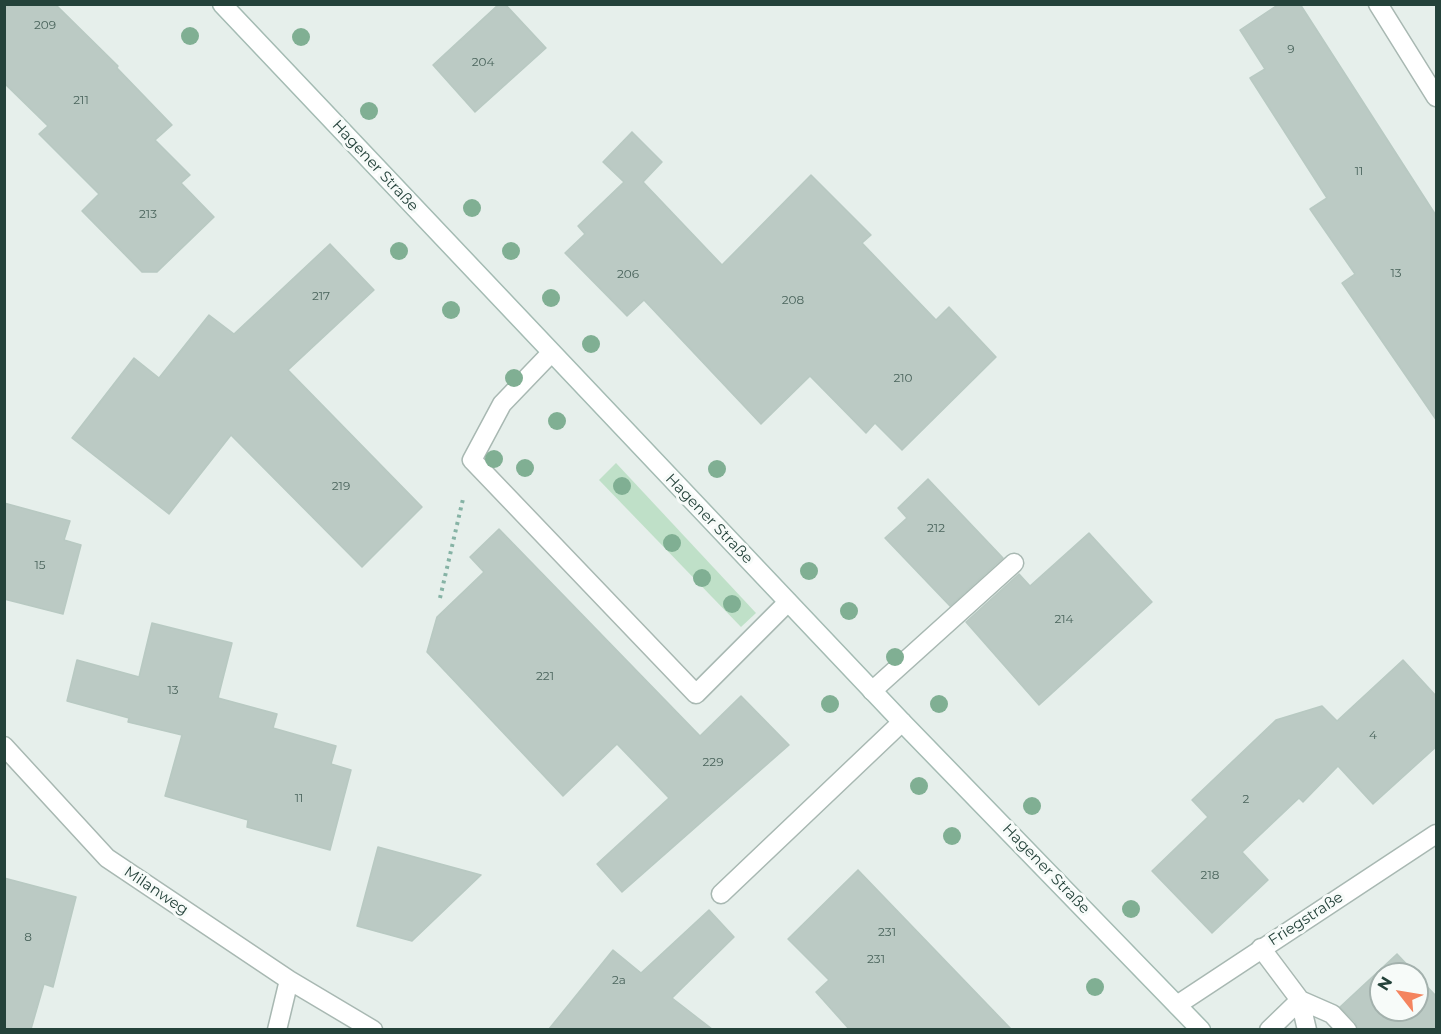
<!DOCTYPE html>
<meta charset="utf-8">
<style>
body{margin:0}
#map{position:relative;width:1441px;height:1034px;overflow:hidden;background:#e6efeb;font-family:Montserrat,sans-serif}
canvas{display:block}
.frame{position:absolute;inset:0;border:6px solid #24423a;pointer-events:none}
.north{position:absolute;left:1369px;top:962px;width:60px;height:60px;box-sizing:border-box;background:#f7fbf9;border:2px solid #a3b1ad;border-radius:50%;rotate:301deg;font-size:16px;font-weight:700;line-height:24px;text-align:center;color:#24423a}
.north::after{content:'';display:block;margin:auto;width:21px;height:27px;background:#f4845f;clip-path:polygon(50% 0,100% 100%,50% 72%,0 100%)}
</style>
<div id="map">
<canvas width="1441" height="1034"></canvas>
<div class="frame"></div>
<div class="north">N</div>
</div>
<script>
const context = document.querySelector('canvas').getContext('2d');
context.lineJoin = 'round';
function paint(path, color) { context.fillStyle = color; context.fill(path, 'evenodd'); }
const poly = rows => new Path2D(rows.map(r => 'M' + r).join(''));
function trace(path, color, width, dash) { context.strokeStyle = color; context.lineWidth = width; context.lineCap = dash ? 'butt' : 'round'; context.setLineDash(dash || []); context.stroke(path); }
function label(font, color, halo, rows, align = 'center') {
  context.font = font + ' Montserrat,sans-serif'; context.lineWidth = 6; context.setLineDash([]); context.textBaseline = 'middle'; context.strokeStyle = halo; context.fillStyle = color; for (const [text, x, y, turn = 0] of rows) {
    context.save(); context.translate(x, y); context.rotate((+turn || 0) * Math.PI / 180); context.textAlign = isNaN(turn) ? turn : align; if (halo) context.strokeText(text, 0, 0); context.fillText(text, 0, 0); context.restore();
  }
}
const green = poly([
 [616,463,756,613,741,627,599,480]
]);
const building = poly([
 [4,4,55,4,118,66,117,68,172,125,155,140,190,175,181,183,214,217,157,272,142,272,82,211,99,194,39,134,48,126,4,83,4,4],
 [499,4,505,4,546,48,475,112,433,65,499,4],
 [1279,4,1300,4,1437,217,1437,421,1342,283,1355,274,1310,209,1327,198,1250,78,1265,69,1240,30,1279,4],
 [632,132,662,162,643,182,722,265,811,175,871,235,862,243,936,320,949,307,996,357,902,450,875,423,866,433,810,376,761,424,644,300,627,316,565,253,585,234,578,226,624,182,603,162,632,132],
 [330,244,374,290,288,370,422,507,362,567,231,435,169,514,72,438,134,358,159,378,209,315,234,334,330,244],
 [928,479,1003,558,950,606,885,538,907,518,898,508,928,479],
 [4,503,70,521,64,540,81,545,63,614,4,599,4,503],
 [499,529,700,736,741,696,789,745,622,892,597,864,669,798,617,744,563,796,427,652,437,617,484,572,470,557,499,529],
 [1089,533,1152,602,1039,705,966,622,1019,574,1030,586,1089,533],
 [152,623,232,643,218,698,277,714,273,728,336,746,331,764,351,770,330,850,247,827,248,820,165,796,182,735,128,722,129,718,67,701,77,660,139,677,152,623],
 [1403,660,1437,697,1437,746,1373,804,1338,766,1303,802,1299,798,1242,852,1268,880,1212,933,1152,871,1208,817,1192,800,1276,720,1322,706,1337,721,1403,660],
 [378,847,481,875,412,941,357,926,378,847],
 [858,870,1011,1029,849,1029,816,992,829,980,788,939,858,870],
 [4,878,76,897,53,987,44,984,31,1029,4,1029,4,878],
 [709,910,734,937,672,998,712,1029,549,1029,613,950,641,973,709,910],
 [1397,954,1416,974,1381,974,1381,1010,1417,1010,1417,976,1437,997,1437,1029,1358,1029,1355,1022,1340,1007,1397,954]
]);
const path = poly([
 [440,598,463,499]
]);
const service = poly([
 [551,353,502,404,472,460,696,694,788,602],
 [872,691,1014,563],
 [721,894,902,722],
 [1261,948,1300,1000,1307,1030],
 [1269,1030,1300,1000,1332,1014,1347,1030]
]);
const minor = poly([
 [1378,4,1436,97],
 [4,746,107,858,289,980,373,1030],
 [1177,1005,1436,834],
 [277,1030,289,980]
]);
const secondary = poly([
 [222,4,902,722,1201,1030]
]);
const trees = [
 [190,36],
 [301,37],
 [369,111],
 [472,208],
 [399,251],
 [511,251],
 [551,298],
 [451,310],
 [591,344],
 [514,378],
 [557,421],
 [494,459],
 [525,468],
 [717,469],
 [622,486],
 [672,543],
 [809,571],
 [702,578],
 [732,604],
 [849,611],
 [895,657],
 [830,704],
 [939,704],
 [919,786],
 [1032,806],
 [952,836],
 [1131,909],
 [1095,987]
];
const numberNames = [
 ["209",45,25],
 ["9",1291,49],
 ["204",483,62],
 ["211",81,100],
 ["11",1359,171],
 ["213",148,214],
 ["13",1396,273],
 ["206",628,274],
 ["217",321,296],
 ["208",793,300],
 ["210",903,378],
 ["219",341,486],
 ["212",936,528],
 ["15",40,565],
 ["214",1064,619],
 ["221",545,676],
 ["13",173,690],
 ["4",1373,735],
 ["229",713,762],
 ["11",299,798],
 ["2",1246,799],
 ["218",1210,875],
 ["231",887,932],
 ["8",28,937],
 ["231",876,959],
 ["2a",619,980]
];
const streetNames = [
 ["Hagener Straße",375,166,47],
 ["Hagener Straße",709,519,46],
 ["Hagener Straße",1046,869,46],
 ["Milanweg",156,891,34],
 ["Friegstraße",1306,919,-33]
];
paint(green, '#bfe0c8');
paint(building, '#bbcac4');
trace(building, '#b8c9c2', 1.5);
trace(service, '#a8b8b2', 21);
trace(minor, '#a8b8b2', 21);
trace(secondary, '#a4bbb3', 21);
trace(path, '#86b3a5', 4, [3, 4.5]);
trace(service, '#fff', 18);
trace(minor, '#fff', 18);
trace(secondary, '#fff', 18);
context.fillStyle = '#80af93';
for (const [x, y] of trees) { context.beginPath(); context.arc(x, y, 9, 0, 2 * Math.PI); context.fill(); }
label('12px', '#4a645c', null, numberNames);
label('15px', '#24423a', '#f7fbf9', streetNames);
</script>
